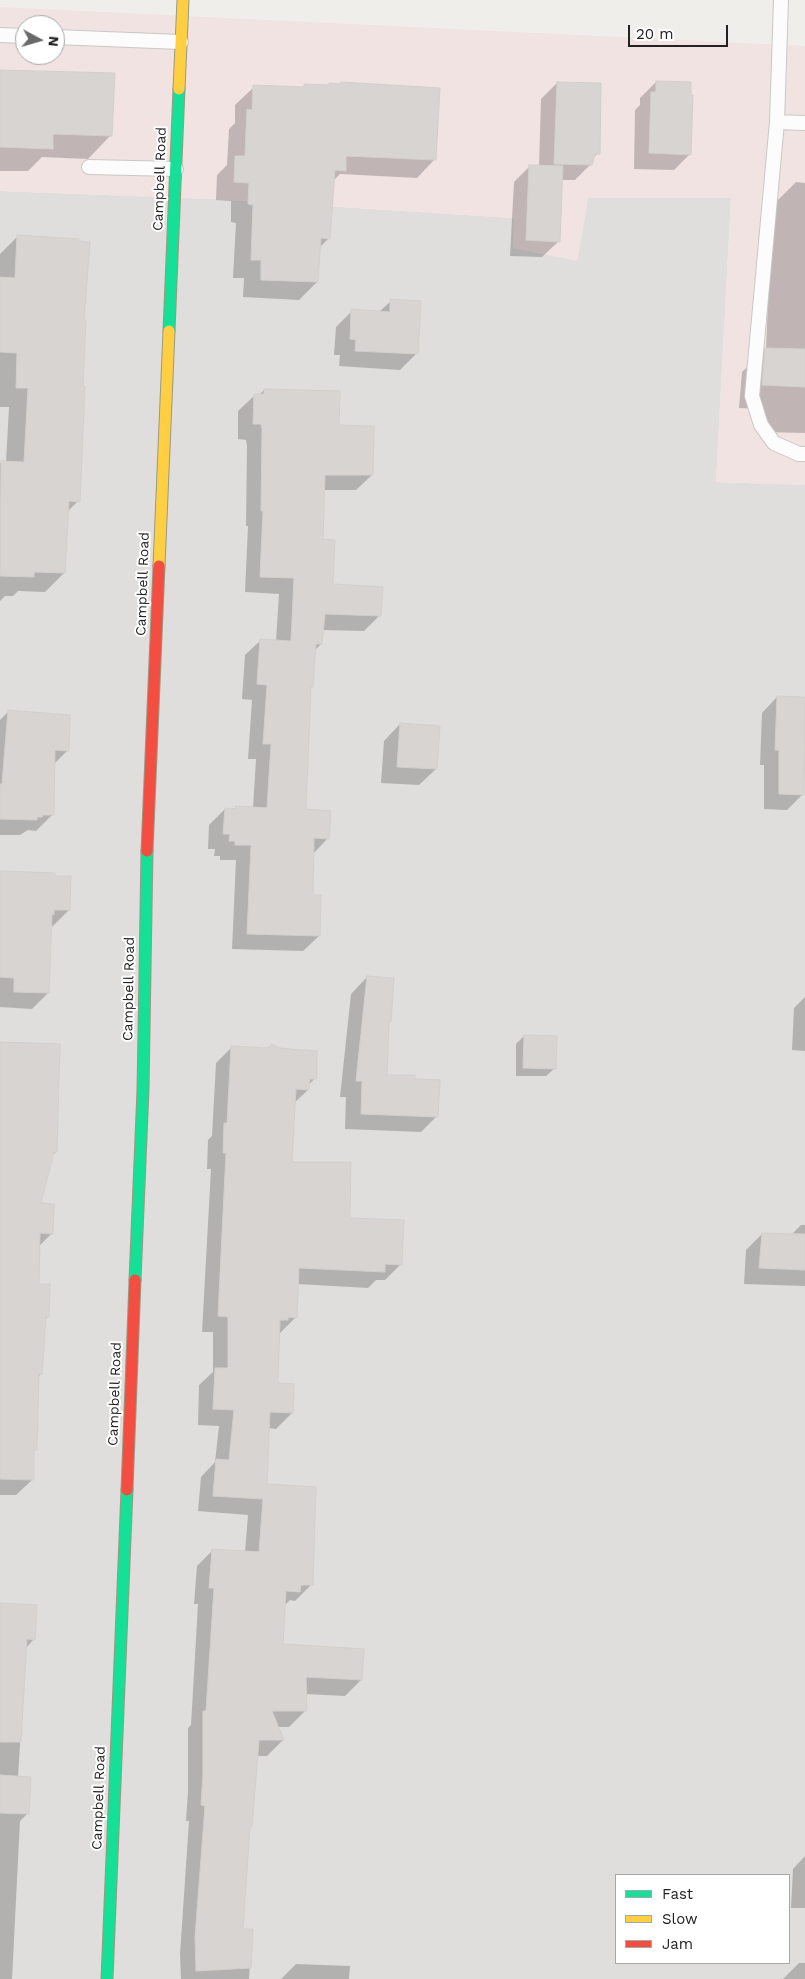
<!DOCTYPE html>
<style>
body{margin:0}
#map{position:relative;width:805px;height:1979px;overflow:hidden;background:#f0eeeb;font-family:"Work Sans",sans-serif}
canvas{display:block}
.legend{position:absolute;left:615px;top:1874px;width:175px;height:90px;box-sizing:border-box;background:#fff;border:1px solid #a7a7a7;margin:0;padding:6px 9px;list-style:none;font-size:15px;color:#222}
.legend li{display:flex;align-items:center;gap:10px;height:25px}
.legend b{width:25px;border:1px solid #a7a7a7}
.north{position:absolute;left:15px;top:15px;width:50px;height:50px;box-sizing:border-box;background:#fff;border:1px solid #a7a7a7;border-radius:50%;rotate:96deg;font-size:14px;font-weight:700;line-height:20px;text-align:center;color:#222}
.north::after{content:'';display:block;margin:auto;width:18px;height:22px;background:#6a6968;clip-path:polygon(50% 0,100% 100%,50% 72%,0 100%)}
.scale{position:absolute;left:628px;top:25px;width:100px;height:22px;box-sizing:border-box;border:2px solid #222;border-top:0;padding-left:6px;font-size:15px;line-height:18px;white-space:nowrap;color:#222;-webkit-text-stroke:4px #fff;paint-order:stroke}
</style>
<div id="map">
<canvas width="805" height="1979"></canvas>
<ul class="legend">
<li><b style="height:6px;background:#16e098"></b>Fast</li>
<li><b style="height:6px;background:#ffcf43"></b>Slow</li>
<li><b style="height:6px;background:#f24e42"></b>Jam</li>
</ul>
<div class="north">N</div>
<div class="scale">20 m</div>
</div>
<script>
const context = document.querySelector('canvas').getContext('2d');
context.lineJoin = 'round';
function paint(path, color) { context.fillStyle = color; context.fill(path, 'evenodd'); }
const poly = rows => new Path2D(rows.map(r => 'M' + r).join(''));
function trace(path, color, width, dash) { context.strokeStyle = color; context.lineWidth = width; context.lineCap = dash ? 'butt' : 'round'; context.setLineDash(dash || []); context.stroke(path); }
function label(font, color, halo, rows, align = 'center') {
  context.font = font + ' "Work Sans",sans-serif'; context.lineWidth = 4; context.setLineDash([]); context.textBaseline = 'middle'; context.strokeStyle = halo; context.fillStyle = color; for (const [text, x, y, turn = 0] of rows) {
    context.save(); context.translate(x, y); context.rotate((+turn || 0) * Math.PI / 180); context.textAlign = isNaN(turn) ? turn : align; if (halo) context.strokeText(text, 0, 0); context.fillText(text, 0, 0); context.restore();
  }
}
const residential = poly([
 [0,191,214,199,514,218,577,261,588,198,731,198,716,482,805,485,805,1979,0,1979],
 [616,1875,789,1875,789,1963,616,1963]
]);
const commercial = poly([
 [0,7,805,46,805,485,716,482,731,198,588,198,577,261,513,248,514,218,214,199,0,191],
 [25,25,55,25,55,55,25,55]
]);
const shadow = poly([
 [0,71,111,135,88,159,42,157,28,171,0,171],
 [656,82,690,154,674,170,634,169,635,110,640,105,640,98],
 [557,83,598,153,592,160,591,164,575,180,561,180,559,241,542,257,510,256,514,182,530,166,539,167,541,99],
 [304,86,435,159,417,178,340,174,333,181,329,238,319,248,317,282,299,300,243,297,244,278,233,278,236,223,231,222,231,201,216,200,217,175,227,165,229,129,235,123,235,105,254,87,302,89],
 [796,182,805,183,805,433,761,432,762,409,739,408,742,372,766,349,772,206],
 [18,236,83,321,78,501,67,512,64,573,45,592,18,591,13,596,5,596,0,601,0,463,6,462,9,407,0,407,0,254],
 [391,301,416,354,400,370,339,366,340,355,334,355,336,327,352,311,379,312],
 [264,390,338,427,372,475,356,490,323,490,322,540,332,585,379,616,364,631,322,630,321,644,314,651,312,687,310,689,305,811,328,838,313,854,312,896,319,936,303,951,232,949,236,860,220,860,220,856,214,856,215,849,208,849,209,825,225,809,253,808,256,759,248,759,252,700,242,699,245,655,261,640,276,641,279,594,245,592,248,526,246,526,247,446,246,440,238,439,238,411,254,396,258,396],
 [777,697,805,701,805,765,803,794,787,810,764,809,764,765,760,765,762,713],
 [8,712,68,750,54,764,53,814,36,831,28,830,20,835,0,835,0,720],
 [400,724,436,769,419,785,381,783,384,741],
 [0,872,54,877,69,910,53,926,50,926,48,993,32,1009,0,1007],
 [367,977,390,1022,387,1025,386,1076,414,1080,437,1116,421,1132,345,1129,346,1097,340,1097,351,994],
 [805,997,805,1051,792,1050,794,1008],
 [524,1036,555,1068,546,1076,516,1076,516,1044],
 [0,1043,56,1152,52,1156,39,1204,52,1233,38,1247,38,1285,48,1317,44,1320,41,1374,38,1377,35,1450,33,1452,32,1480,16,1495,0,1495],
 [232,1047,315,1078,308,1086,308,1090,294,1103,290,1163,349,1219,401,1264,385,1280,376,1280,368,1288,297,1284,296,1317,280,1333,276,1385,292,1413,276,1429,268,1428,266,1486,311,1585,295,1601,290,1600,284,1606,282,1645,361,1680,345,1696,305,1694,305,1711,289,1727,277,1727,283,1740,267,1756,256,1756,249,1828,241,1930,252,1930,249,1979,181,1979,180,1954,189,1821,186,1821,188,1791,188,1728,191,1725,198,1604,194,1604,197,1566,213,1550,245,1552,248,1515,198,1511,201,1477,215,1462,219,1426,198,1425,199,1385,213,1372,213,1332,202,1332,211,1169,207,1169,208,1140,212,1136,216,1063],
 [801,1225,805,1225,805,1286,744,1284,746,1250,762,1234,791,1235],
 [0,1604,34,1639,26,1648,18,1777,28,1813,20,1821,12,1979,0,1979],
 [805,1856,805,1908,791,1908,793,1869],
 [799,1963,805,1963,805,1979,783,1979],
 [296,1964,350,1966,349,1979,281,1979]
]);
const building = poly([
 [0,70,115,73,112,136,53,134,53,149,0,147,0,70],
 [656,81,691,82,691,95,693,95,691,155,649,153,651,92,656,92,656,81],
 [341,82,440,88,436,160,346,156,346,171,335,170,330,239,321,238,318,282,261,280,261,260,251,260,253,205,248,204,249,183,234,182,235,156,245,156,247,109,252,110,253,85,304,87,304,84,329,85,329,83,341,84,341,82],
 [557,82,601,83,600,154,595,154,592,165,554,164,557,82],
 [529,165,563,166,560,242,526,240,529,165],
 [17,235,79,239,79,241,90,242,84,320,86,320,83,386,85,386,80,502,69,501,65,573,34,572,34,577,0,576,1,461,24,462,28,388,16,388,17,353,0,352,0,277,15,278,17,235],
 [390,299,421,301,418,354,355,351,356,340,350,339,351,309,390,312,390,299],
 [765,348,805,349,805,387,762,385,765,348],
 [264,389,340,391,339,425,374,426,373,475,325,475,323,539,335,540,333,584,383,587,381,616,325,614,322,644,316,644,313,687,311,687,306,809,331,811,329,839,314,838,313,895,321,895,320,936,247,934,251,845,235,845,235,841,229,841,230,834,223,834,225,808,236,809,235,806,267,808,271,744,263,744,267,685,257,684,260,639,291,641,294,578,260,577,263,511,261,511,262,429,261,424,253,424,254,394,264,394,264,389],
 [777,696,805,697,804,795,779,794,779,750,775,750,777,696],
 [8,710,70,715,69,751,55,750,54,815,43,815,42,817,37,817,37,820,0,819,0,784,2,784,8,710],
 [400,723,440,726,437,769,397,767,400,723],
 [0,871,55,873,55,876,71,876,70,910,54,910,54,915,52,914,49,993,14,992,14,978,0,977,0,871],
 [367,976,394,978,391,1022,389,1022,387,1075,415,1075,415,1079,440,1080,438,1117,361,1114,362,1081,356,1081,367,976],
 [524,1035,557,1036,556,1069,523,1068,524,1035],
 [0,1042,60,1044,57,1152,54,1152,41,1203,54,1204,53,1234,40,1233,39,1284,50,1284,49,1317,46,1317,42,1375,39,1374,37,1450,34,1450,34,1480,0,1479,0,1042],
 [272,1044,279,1048,317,1051,317,1079,310,1079,309,1090,296,1089,292,1162,351,1162,350,1218,404,1220,402,1265,385,1264,385,1272,299,1268,297,1318,288,1317,288,1320,280,1320,278,1383,294,1384,293,1413,270,1412,267,1484,316,1487,313,1585,301,1585,300,1592,286,1591,283,1644,364,1649,362,1680,306,1677,307,1711,272,1711,284,1740,259,1740,252,1827,250,1827,243,1929,253,1929,251,1968,196,1971,195,1937,205,1806,201,1805,203,1775,203,1711,206,1711,214,1588,209,1588,212,1549,259,1552,263,1499,213,1496,216,1459,229,1460,234,1410,213,1409,215,1368,228,1368,228,1317,218,1316,226,1153,223,1153,224,1123,227,1123,231,1046,267,1048,272,1044],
 [762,1233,805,1234,805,1270,759,1268,762,1233],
 [0,1603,37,1605,35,1640,27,1639,21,1742,0,1742,0,1603],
 [0,1775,31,1777,29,1814,0,1813,0,1775]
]);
const lane = poly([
 [781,0,777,122,805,123],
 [0,35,25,36],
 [55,37,181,42],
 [777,122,752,396,761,425,774,443,799,454,805,454],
 [89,167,176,169]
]);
const fast = poly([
 [169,331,179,89],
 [135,1280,143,1090,147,851],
 [107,1979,127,1490]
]);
const slow = poly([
 [179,89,183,0],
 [159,566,169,331]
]);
const jam = poly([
 [147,851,159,566],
 [127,1490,135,1280]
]);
const streetNames = [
 ["Campbell Road",160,179,-88],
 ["Campbell Road",143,584,-88],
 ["Campbell Road",129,989,-89],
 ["Campbell Road",115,1394,-88],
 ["Campbell Road",99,1798,-88]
];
paint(residential, '#dfdedc');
paint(commercial, '#f1e3e1');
paint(shadow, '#0003');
paint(building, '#d7d4d2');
trace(building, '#d3d0cc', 1);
trace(lane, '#c9c8c7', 16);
trace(fast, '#999a82', 13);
trace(slow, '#999a82', 13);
trace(jam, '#999a82', 13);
trace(lane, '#fdfcfc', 14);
trace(fast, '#16e098', 11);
trace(slow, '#ffcf43', 11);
trace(jam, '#f24e42', 11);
label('14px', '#222', '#fff', streetNames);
</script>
